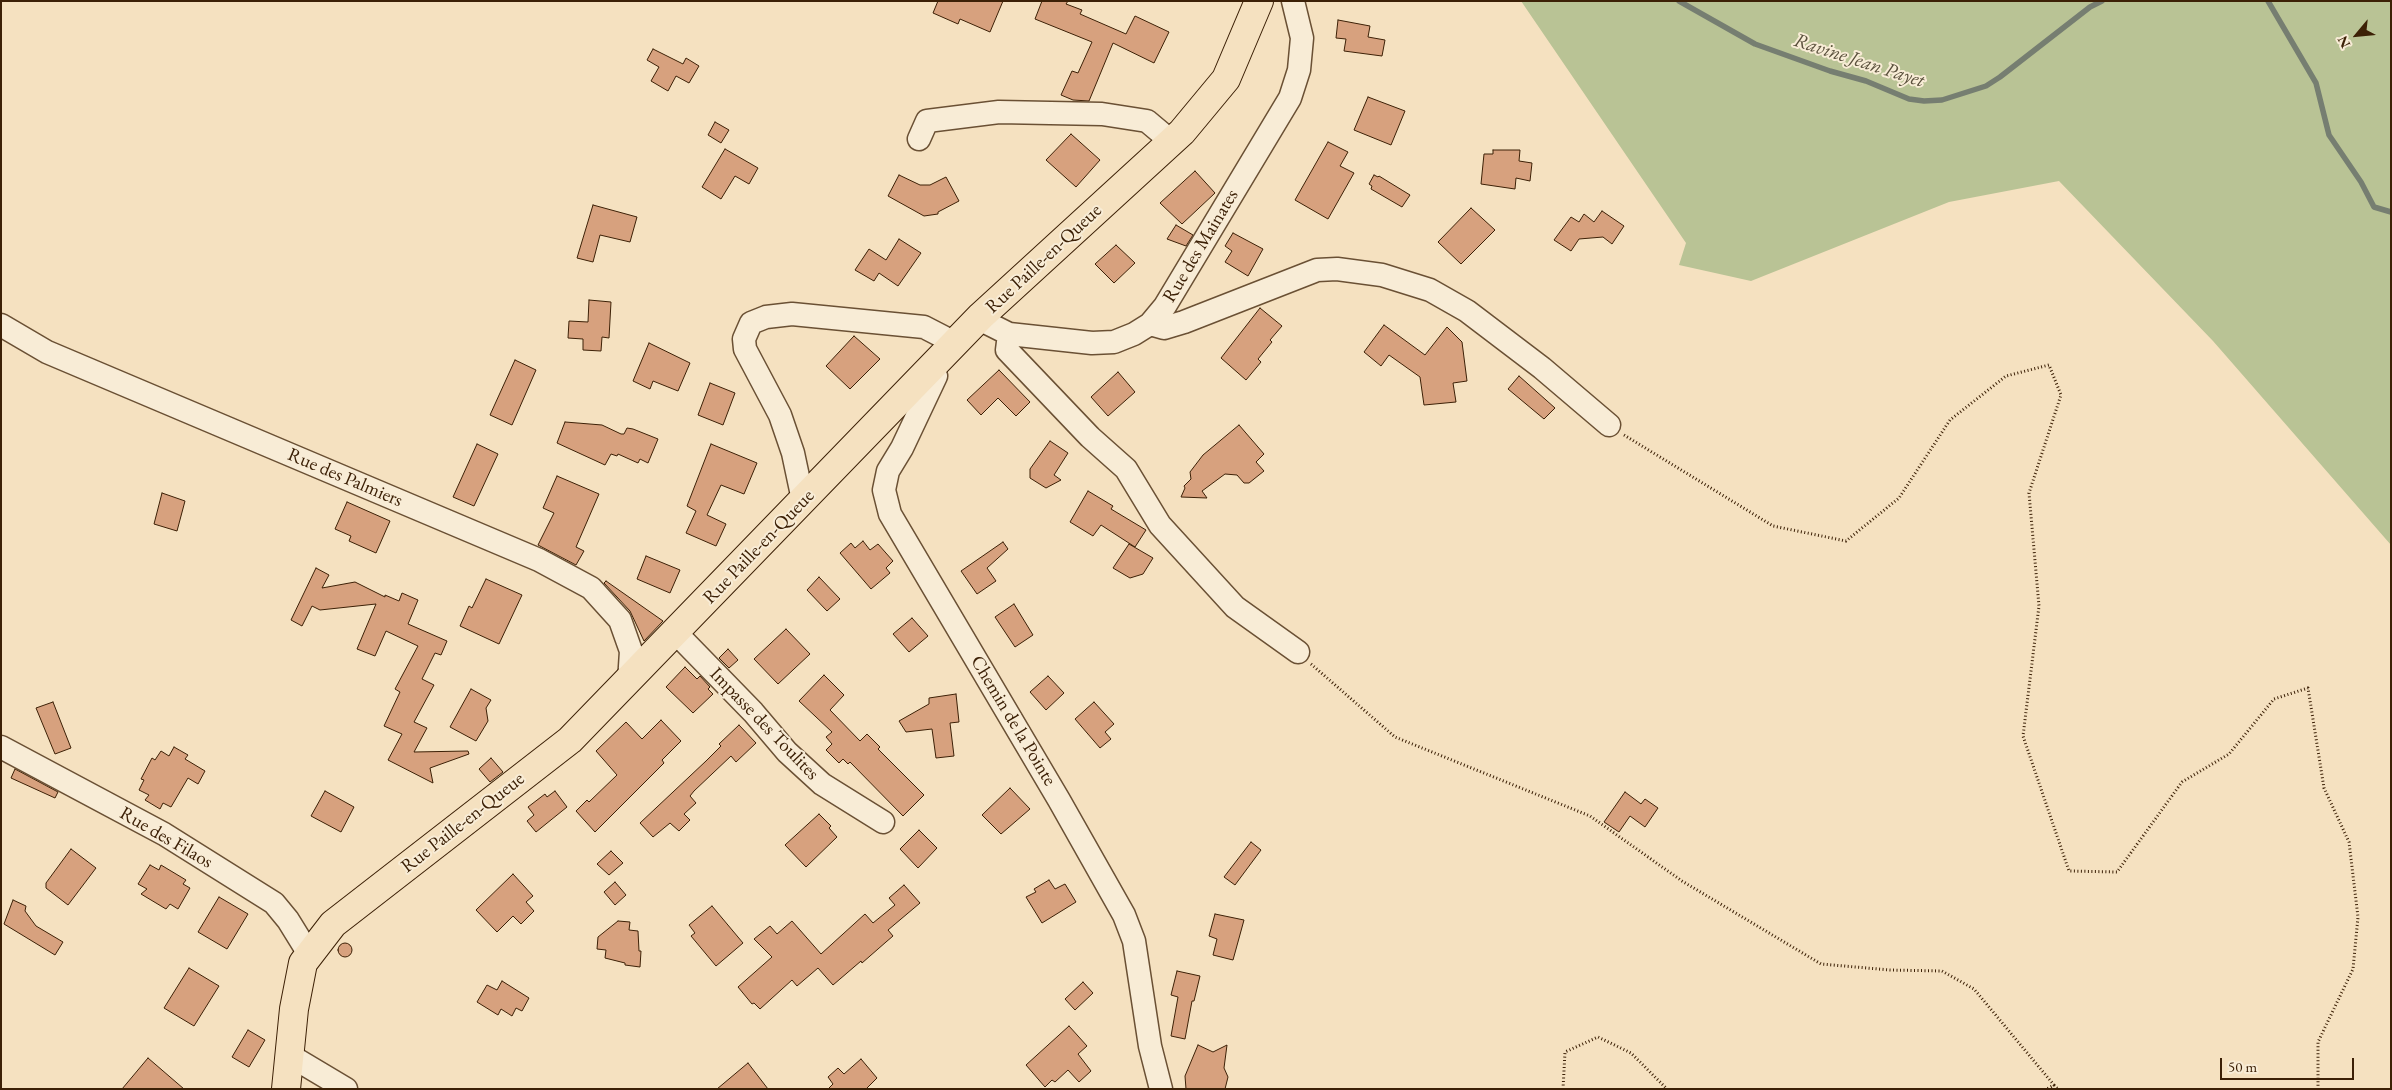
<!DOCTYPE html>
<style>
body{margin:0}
#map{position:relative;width:2392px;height:1090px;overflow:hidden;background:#f5e1c0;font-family:"EB Garamond",serif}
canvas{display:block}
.frame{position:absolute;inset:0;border:2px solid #3c2006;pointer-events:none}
.north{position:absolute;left:2332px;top:10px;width:50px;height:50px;-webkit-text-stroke:4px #f8ecd6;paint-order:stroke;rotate:242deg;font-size:14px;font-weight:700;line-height:20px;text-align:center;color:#3c2006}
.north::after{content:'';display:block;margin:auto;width:18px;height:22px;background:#3c2006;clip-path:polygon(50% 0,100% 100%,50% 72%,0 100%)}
.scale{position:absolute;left:2220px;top:1058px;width:134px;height:22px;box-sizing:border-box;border:2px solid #3c2006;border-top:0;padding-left:6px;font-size:15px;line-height:18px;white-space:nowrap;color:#3c2006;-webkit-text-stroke:4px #f8ecd6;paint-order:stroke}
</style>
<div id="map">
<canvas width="2392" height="1090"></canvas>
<div class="frame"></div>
<div class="north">N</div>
<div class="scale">50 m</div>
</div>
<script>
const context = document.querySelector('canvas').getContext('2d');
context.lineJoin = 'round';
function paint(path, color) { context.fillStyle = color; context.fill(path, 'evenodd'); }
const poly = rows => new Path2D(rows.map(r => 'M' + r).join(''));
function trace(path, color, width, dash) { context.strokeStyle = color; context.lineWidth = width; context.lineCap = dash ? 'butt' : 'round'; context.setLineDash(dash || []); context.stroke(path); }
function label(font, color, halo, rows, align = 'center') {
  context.font = font + ' "EB Garamond",serif'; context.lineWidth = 4; context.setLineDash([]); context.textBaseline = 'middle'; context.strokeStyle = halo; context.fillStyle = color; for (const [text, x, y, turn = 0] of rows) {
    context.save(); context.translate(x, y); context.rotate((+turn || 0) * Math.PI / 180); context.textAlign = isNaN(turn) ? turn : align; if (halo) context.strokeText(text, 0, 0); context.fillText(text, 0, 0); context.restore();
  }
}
const green = poly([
 [1521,1,2391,1,2391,545,2213,341,2059,181,1949,202,1751,281,1679,265,1686,243]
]);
const stream = poly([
 [1679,1,1755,44,1830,71,1866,81,1909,99,1924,101,1942,100,1986,86,2000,77,2090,7,2102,1],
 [2268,1,2316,83,2329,135,2361,182,2374,207,2391,212]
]);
const building = poly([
 [938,1,1003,1,990,32,960,19,958,24,933,13,938,1],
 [1042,1,1068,1,1066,4,1082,10,1080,14,1126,34,1135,16,1169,32,1154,63,1113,43,1089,101,1073,100,1061,95,1072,71,1078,73,1092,42,1035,19,1042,1],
 [1338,20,1370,26,1368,37,1385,40,1382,56,1344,51,1346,39,1336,38,1338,20],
 [653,49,683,64,686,58,699,66,689,83,676,76,668,91,651,81,659,67,647,60,653,49],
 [1368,97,1405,111,1391,145,1354,130,1368,97],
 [715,122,729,130,721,143,708,135,715,122],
 [1071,134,1100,160,1076,187,1046,160,1071,134],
 [1328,142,1348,152,1340,166,1354,173,1328,219,1295,200,1328,142],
 [725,149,758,168,749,184,735,176,721,199,702,187,725,149],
 [1493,150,1520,150,1519,161,1532,163,1530,181,1516,178,1515,189,1481,184,1484,154,1493,154,1493,150],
 [1195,171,1215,193,1182,224,1160,203,1195,171],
 [899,175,920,185,930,185,946,177,959,201,938,212,938,214,924,216,888,196,899,175],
 [1374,175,1378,177,1379,176,1410,195,1402,207,1371,189,1372,186,1369,184,1374,175],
 [593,205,637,217,630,242,600,235,593,262,577,258,593,205],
 [1471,208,1495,230,1461,264,1438,242,1471,208],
 [1602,211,1624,226,1612,244,1603,237,1579,239,1571,251,1554,240,1571,217,1579,222,1584,214,1594,222,1602,211],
 [1176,225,1193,235,1186,246,1167,239,1176,225],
 [1233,233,1263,249,1248,276,1225,262,1232,251,1225,246,1233,233],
 [899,239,921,253,898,286,879,273,874,281,855,270,869,249,886,260,899,239],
 [1116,245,1135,263,1114,283,1095,264,1116,245],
 [589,300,611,302,609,338,602,337,601,351,583,350,583,339,568,338,569,321,588,322,589,300],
 [1260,308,1282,326,1270,340,1272,342,1258,359,1261,362,1246,380,1221,358,1260,308],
 [1384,325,1425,355,1447,327,1462,342,1467,381,1453,383,1456,402,1424,405,1420,377,1389,355,1381,366,1364,352,1384,325],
 [854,336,880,359,850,389,826,366,854,336],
 [649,343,690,363,678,391,653,381,650,389,633,381,649,343],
 [515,360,536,370,512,425,490,415,515,360],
 [999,370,1030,402,1016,416,998,398,981,415,967,400,999,370],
 [1118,372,1135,392,1108,416,1091,397,1118,372],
 [1519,376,1555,408,1544,419,1508,389,1519,376],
 [710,383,735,393,723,425,698,415,710,383],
 [565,422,602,425,621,434,624,434,627,428,633,429,658,439,648,463,640,459,638,463,618,454,617,456,611,454,605,465,557,443,565,422],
 [1239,425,1264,454,1256,462,1264,471,1249,483,1244,483,1237,475,1225,474,1202,491,1207,498,1181,497,1185,488,1184,486,1191,479,1190,472,1203,455,1239,425],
 [1050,441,1068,453,1054,475,1061,480,1046,488,1030,478,1030,469,1050,441],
 [477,444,498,454,474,506,453,497,477,444],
 [711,444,757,463,744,494,721,485,707,515,726,524,716,546,686,533,696,511,687,506,711,444],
 [557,476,599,494,576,547,584,551,576,565,538,545,554,513,543,508,557,476],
 [1088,491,1113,506,1111,509,1146,530,1135,547,1101,525,1093,536,1070,522,1088,491],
 [162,493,185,501,177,531,154,524,162,493],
 [347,502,390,521,376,553,349,541,351,536,335,529,347,502],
 [863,541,870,550,878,544,893,561,886,568,890,573,871,589,840,553,851,543,855,548,863,541],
 [1003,542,1008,549,987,568,996,581,977,594,961,571,1003,542],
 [1129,544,1153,558,1143,574,1130,578,1113,568,1129,544],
 [646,556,680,570,670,593,637,579,646,556],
 [316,568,329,575,322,588,355,582,385,597,385,595,399,601,402,593,418,600,408,624,447,641,441,655,435,653,422,679,434,685,414,722,427,728,414,752,468,751,469,754,430,768,433,783,388,760,402,734,384,726,400,692,395,689,418,646,386,631,375,656,357,649,376,604,320,610,312,606,302,626,291,620,316,568],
 [819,577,840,599,827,611,807,590,819,577],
 [486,579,522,595,499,644,460,626,469,606,472,608,486,579],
 [606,581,663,621,644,641,630,611,604,583,606,581],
 [1014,604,1033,635,1015,647,995,617,1014,604],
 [912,618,928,636,909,652,893,634,912,618],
 [786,629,810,654,778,684,754,659,786,629],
 [728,649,738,660,729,668,719,658,728,649],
 [685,667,697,679,700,676,710,687,708,689,713,694,693,713,666,687,685,667],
 [824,675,844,695,830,710,860,741,867,734,880,747,878,749,924,795,903,816,850,762,848,764,843,759,839,763,826,750,832,744,826,737,832,732,799,701,824,675],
 [1048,676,1064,693,1046,710,1030,692,1048,676],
 [471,689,491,700,486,708,488,721,476,741,450,727,471,689],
 [956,694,959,722,950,723,954,756,936,758,932,729,906,732,899,721,929,704,929,698,956,694],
 [53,702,71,748,55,754,36,708,53,702],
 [1094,702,1114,724,1105,732,1111,739,1100,748,1075,719,1094,702],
 [661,720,681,741,662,760,664,763,595,832,576,811,587,800,589,802,617,775,596,751,626,722,642,739,661,720],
 [739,725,756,743,736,762,731,756,694,791,690,796,696,803,684,814,690,820,679,831,670,823,653,837,640,823,706,761,721,746,719,744,739,725],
 [174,747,188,755,185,759,205,771,198,784,188,778,171,807,163,803,160,809,145,800,149,795,139,790,144,780,141,779,152,758,155,760,161,751,169,756,174,747],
 [491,758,503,772,490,782,479,769,491,758],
 [15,769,58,792,55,798,11,778,15,769],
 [1010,788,1030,809,1001,834,982,815,1010,788],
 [325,791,354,807,341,832,311,816,325,791],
 [555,791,567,807,536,832,527,821,534,815,528,807,545,794,547,797,555,791],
 [1625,792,1641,804,1645,799,1658,808,1645,827,1630,816,1619,832,1604,822,1625,792],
 [819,814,831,826,829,828,837,837,806,867,785,845,819,814],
 [919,830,937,848,918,868,900,849,919,830],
 [1251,842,1261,850,1235,885,1224,877,1251,842],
 [71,849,96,868,68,905,46,888,46,883,71,849],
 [611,851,623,863,609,875,597,864,611,851],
 [150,865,159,870,161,865,186,880,183,884,190,888,178,909,170,904,166,909,141,894,147,889,138,884,150,865],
 [513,874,533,896,526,902,534,911,521,924,513,916,497,932,476,910,513,874],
 [1049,880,1055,889,1065,884,1076,902,1042,923,1026,897,1036,892,1034,889,1049,880],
 [615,882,626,895,615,905,604,892,615,882],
 [904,885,920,903,888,930,893,936,886,942,862,963,861,961,833,985,818,968,797,986,792,980,760,1009,754,1003,752,1004,738,987,772,957,754,939,770,926,777,934,792,921,821,954,865,914,873,923,895,905,889,898,904,885],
 [219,897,248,914,227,949,198,932,219,897],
 [13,900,26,906,25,911,36,926,63,942,55,955,4,924,13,900],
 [712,906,743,943,716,966,691,936,695,933,689,925,712,906],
 [1215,914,1244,920,1233,960,1213,955,1217,939,1209,936,1215,914],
 [618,921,630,922,629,930,638,931,639,951,641,951,640,967,625,965,625,963,605,958,606,950,597,949,598,937,618,921],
 '338 950a7 7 0 1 1 14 0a7 7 0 1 1-14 0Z',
 [189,968,219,986,194,1026,164,1008,189,968],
 [1177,971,1200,976,1194,1001,1192,1001,1185,1039,1171,1036,1178,997,1171,995,1177,971],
 [502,981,529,998,522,1011,516,1008,512,1016,501,1009,498,1015,477,1002,487,985,497,990,502,981],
 [1083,982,1093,993,1075,1010,1065,999,1083,982],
 [1069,1026,1087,1046,1078,1054,1091,1071,1079,1082,1068,1070,1055,1082,1052,1080,1045,1087,1026,1065,1069,1026],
 [248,1030,265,1040,249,1067,232,1057,248,1030],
 [1198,1045,1213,1052,1227,1045,1224,1068,1228,1077,1225,1089,1186,1089,1185,1076,1198,1045],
 [148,1058,184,1089,122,1089,148,1058],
 [861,1059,877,1078,866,1089,828,1089,833,1084,828,1077,838,1068,844,1074,861,1059],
 [748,1063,768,1089,717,1089,748,1063]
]);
const path = poly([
 [1624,435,1773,526,1846,541,1899,498,1950,420,2006,376,2049,365,2061,395,2029,493,2039,606,2023,736,2069,871,2117,872,2182,782,2229,754,2274,699,2308,688,2324,788,2349,842,2358,917,2353,969,2318,1042,2318,1089],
 [1311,664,1395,737,1590,816,1682,881,1821,964,1890,970,1942,971,1974,989,2054,1085,2047,1089],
 [2054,1085,2058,1089],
 [1563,1089,1565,1052,1598,1037,1631,1053,1667,1089]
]);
const minor = poly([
 [919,139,927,121,999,112,1102,114,1147,121,1172,142],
 [981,316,989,324,1009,334,1092,343,1114,342,1134,334,1150,324,1165,306,1290,98,1299,70,1302,38,1293,1],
 [1150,324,1164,328,1184,322,1317,270,1337,269,1382,275,1430,290,1467,311,1542,368,1609,425],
 [1,325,47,352,539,560,591,588,620,620,631,651,629,682],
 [1009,334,1007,350,1090,437,1126,469,1160,525,1235,607,1298,652],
 [932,367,936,376,902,448,888,471,884,490,890,514,1059,800,1124,915,1134,941,1150,1046,1161,1089],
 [803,500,793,453,780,415,745,349,744,339,751,323,766,317,792,314,924,327,955,343],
 [676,633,753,712,787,752,822,784,883,822],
 [1,747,164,834,274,903,288,920,309,954],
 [289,1055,346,1089]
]);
const major = poly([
 [286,1089,294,1009,303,963,333,924,570,740,981,316,1182,132,1226,79,1259,1]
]);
const streetNames = [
 ["Rue des Mainates",1201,246,-59],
 ["Rue Paille-en-Queue",1044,259,-43],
 ["Rue des Palmiers",345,478,23],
 ["Rue Paille-en-Queue",759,547,-46],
 ["Chemin de la Pointe",1013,721,59],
 ["Impasse des Toulites",764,724,46],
 ["Rue Paille-en-Queue",463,823,-38],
 ["Rue des Filaos",166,838,30]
];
const waterNames = [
 ["Ravine Jean Payet",1859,61,18]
];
paint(green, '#b9c395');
trace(stream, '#767e71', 5.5);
paint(building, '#d7a17e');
trace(building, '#3c2006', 1);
trace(minor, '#6a5034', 25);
trace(major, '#3c2006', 30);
trace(path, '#3c2006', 3, [1, 2.5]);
trace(minor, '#f8ecd6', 22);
trace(major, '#f5e1c0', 28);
label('19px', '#3c2006', '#f8ecd6', streetNames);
label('italic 20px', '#594f3b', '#f8ecd6', waterNames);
</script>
